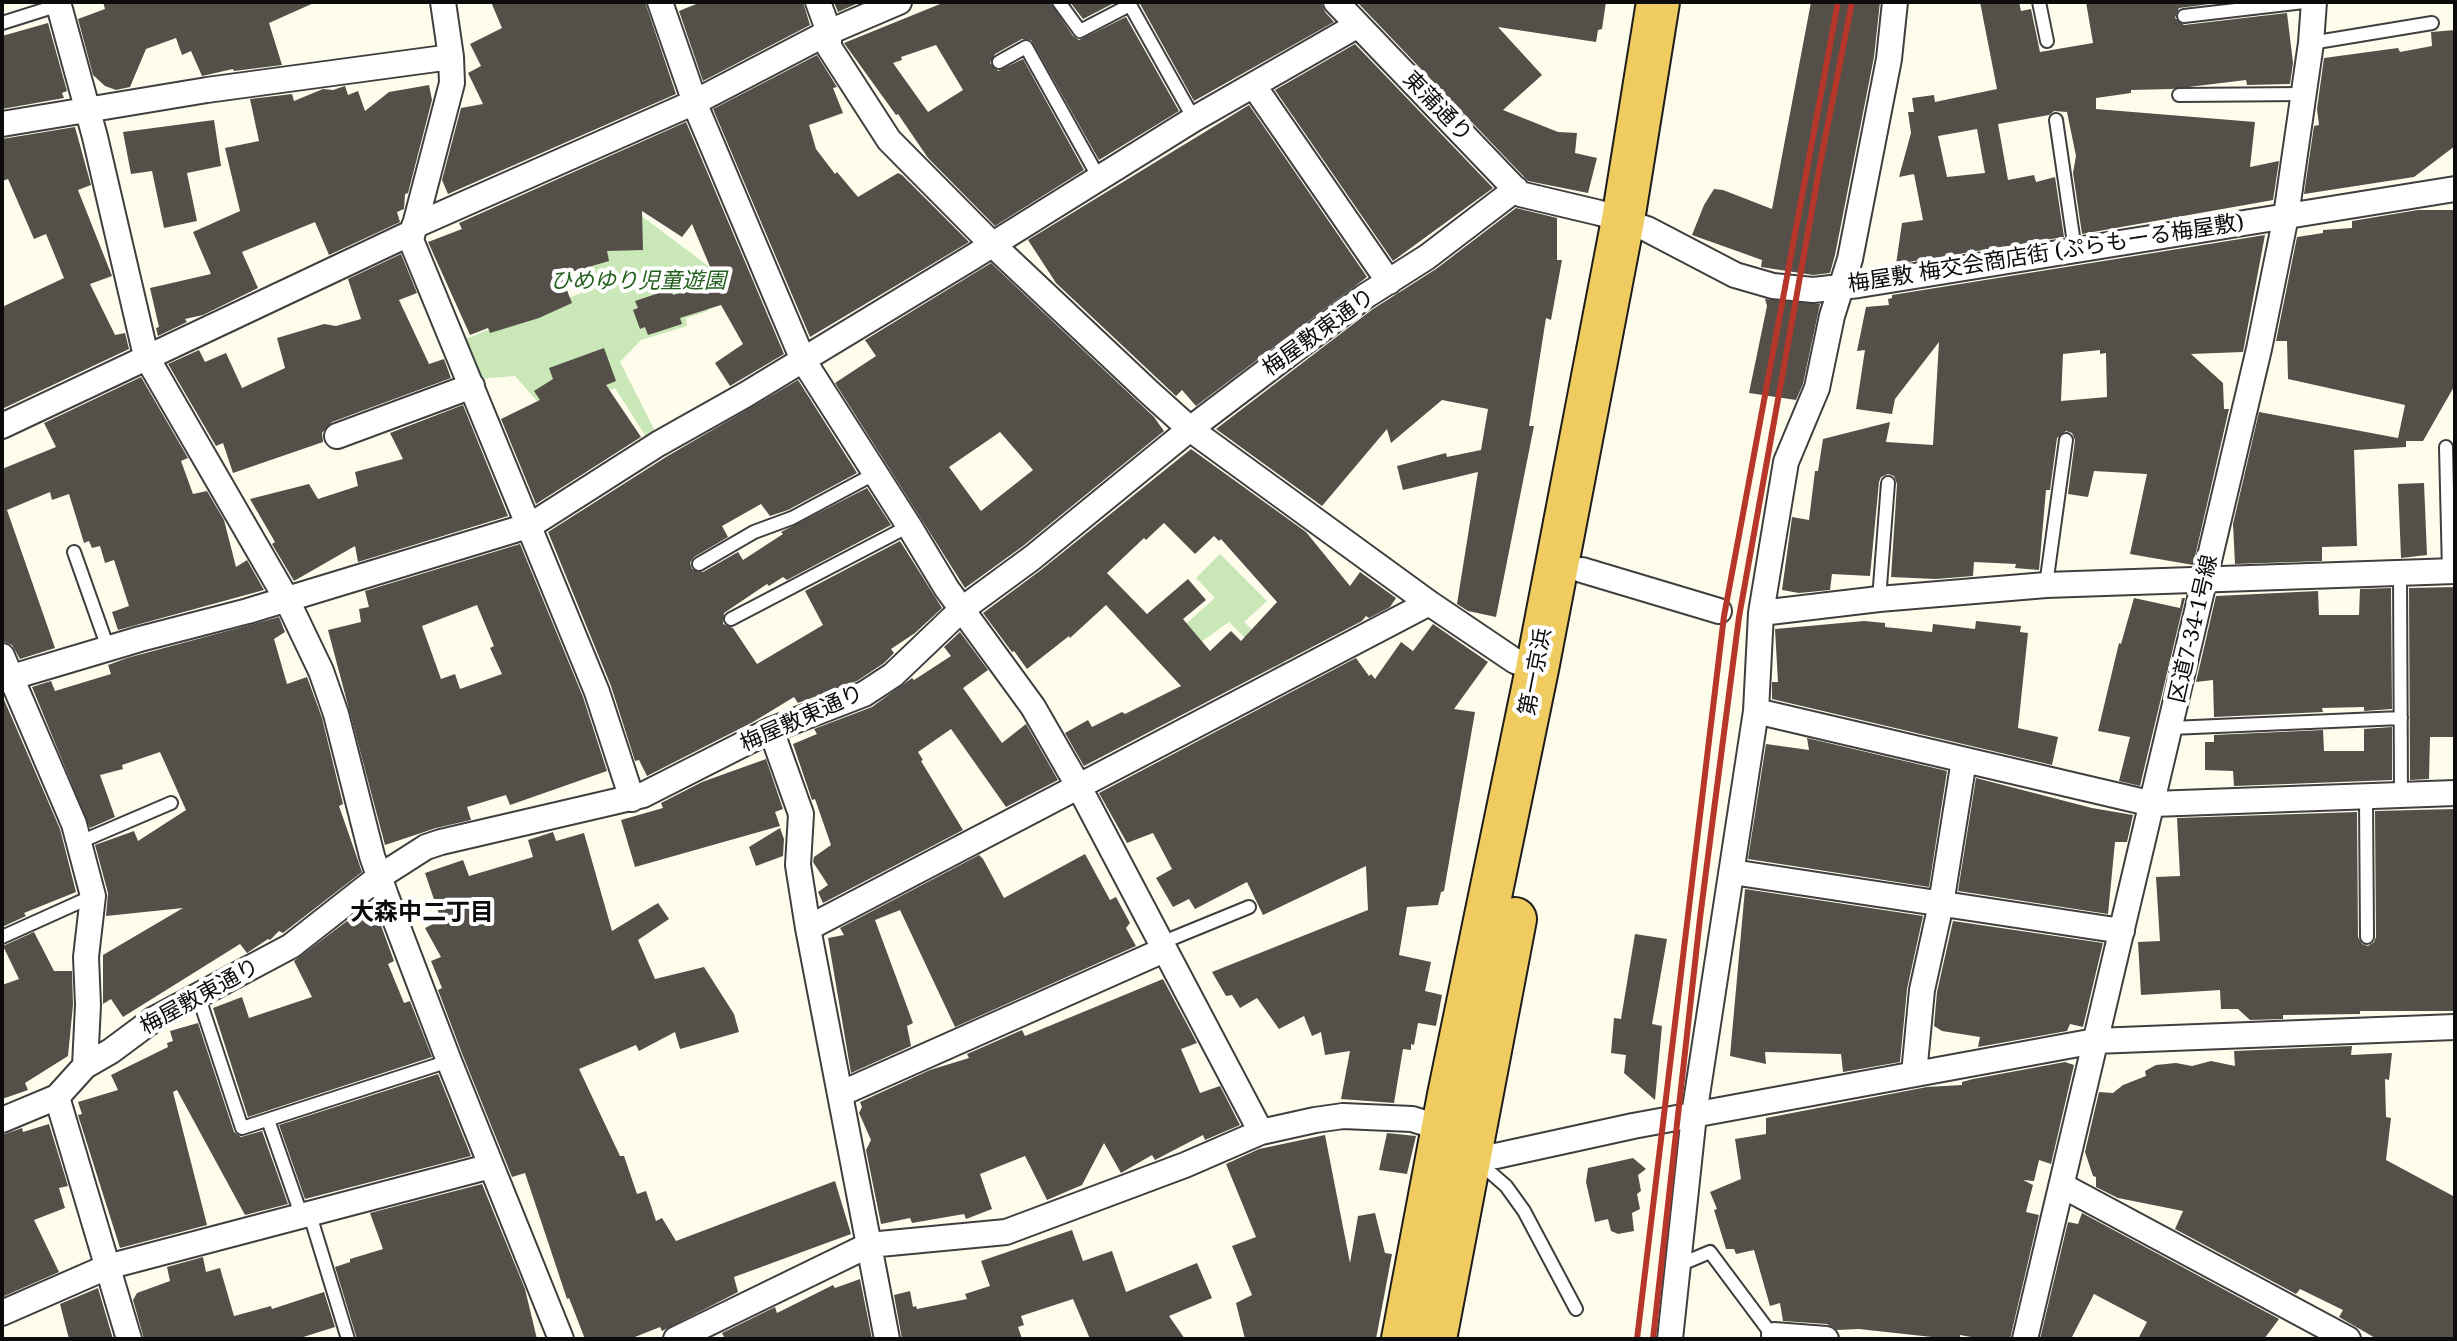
<!DOCTYPE html>
<meta charset="utf-8">
<style>
body{margin:0}
#map{position:relative;width:2457px;height:1341px;overflow:hidden;background:#fefdec;font-family:"Noto Serif",serif}
canvas{display:block}
.frame{position:absolute;inset:0;border:4px solid #0c0c0c;pointer-events:none}
</style>
<div id="map">
<canvas width="2457" height="1341"></canvas>
<div class="frame"></div>
</div>
<script>
const context = document.querySelector('canvas').getContext('2d');
context.lineJoin = 'round';
function paint(path, color) { context.fillStyle = color; context.fill(path, 'evenodd'); }
const poly = rows => new Path2D(rows.map(r => 'M' + r).join(''));
function trace(path, color, width, dash) { context.strokeStyle = color; context.lineWidth = width; context.lineCap = dash ? 'butt' : 'round'; context.setLineDash(dash || []); context.stroke(path); }
function label(font, color, halo, rows, align = 'center') {
  context.font = font + ' "Noto Serif","Noto Sans JP",serif'; context.lineWidth = 8; context.setLineDash([]); context.textBaseline = 'middle'; context.strokeStyle = halo; context.fillStyle = color; for (const [text, x, y, turn = 0] of rows) {
    context.save(); context.translate(x, y); context.rotate((+turn || 0) * Math.PI / 180); context.textAlign = isNaN(turn) ? turn : align; if (halo) context.strokeText(text, 0, 0); context.fillText(text, 0, 0); context.restore();
  }
}
const green = poly([
 [619,199,715,271,703,294,708,311,686,318,687,326,641,340,620,362,657,435,648,440,615,388,563,409,543,408,515,376,477,379,463,340,581,293,570,235],
 [1220,554,1267,601,1244,622,1290,667,1280,673,1229,622,1194,647,1179,630,1215,598,1196,578]
]);
const building = poly([
 [103,2,316,2,269,23,282,65,234,71,233,69,202,76,191,51,182,55,176,38,146,49,130,87,116,90,105,86,93,75,78,19,105,9],
 [491,2,645,2,676,94,448,194,442,180,461,108,483,104,468,73,481,66,470,44,502,28],
 [701,2,803,2,810,25,703,81,679,11],
 [834,2,856,2,856,4,838,12],
 [945,2,1050,2,1073,36,1079,40,1126,17,1179,111,1099,160,1031,40,1022,39,995,54,990,63,998,71,1023,59,1084,170,995,226,928,158,898,114,896,115,844,43],
 [936,45,963,90,928,112,893,63,902,60,901,57],
 [1070,2,1116,2,1083,19],
 [1139,2,1321,2,1325,12,1334,22,1194,101],
 [1357,2,1606,2,1602,29,1598,30,1596,42,1498,27,1542,75,1503,110,1558,132,1577,133,1575,153,1597,158,1588,193,1528,181],
 [1811,2,1880,2,1874,57,1835,255,1830,273,1813,275,1761,267,1762,260,1692,235,1704,205,1714,189,1723,190,1772,209],
 [1980,2,2019,2,2021,11,2031,9,2040,52,2093,43,2086,2,2226,2,2179,8,2175,18,2184,25,2287,13,2293,63,2290,84,2247,85,2246,80,2172,89,2131,90,2131,93,2096,98,2096,109,2255,122,2250,167,2279,161,2273,200,2082,234,2073,173,2076,156,2067,112,2054,111,2049,115,1998,124,2008,180,2034,175,2036,182,2055,177,2064,237,1896,264,1902,223,1923,220,1914,174,1899,177,1911,133,1908,112,1914,112,1912,98,1934,95,1935,102,1997,89],
 [1977,129,1985,173,1947,177,1938,136],
 [48,23,67,91,62,93,64,98,2,109,2,36],
 [2455,30,2455,146,2414,177,2304,194,2314,126,2319,125,2317,109,2324,58,2398,48,2400,52,2432,46,2431,32],
 [1355,44,1493,188,1393,261,1275,90],
 [817,55,837,87,833,88,843,113,809,125,816,149,835,174,837,172,858,197,898,173,902,175,969,242,810,337,713,109],
 [429,85,432,100,408,193,405,194,404,209,397,212,400,222,329,255,315,222,242,252,258,288,203,315,185,319,187,322,158,336,156,328,159,327,150,288,211,274,193,232,240,211,225,148,259,141,250,99,292,94,294,101,323,89,333,90,345,86,348,95,358,91,365,111,389,92],
 [1249,105,1367,277,1196,406,1182,390,1176,396,1056,283,1028,240],
 [214,120,221,166,187,173,197,221,164,228,152,171,131,174,123,132],
 [686,122,784,354,730,386,715,363,743,344,721,305,680,318,682,324,648,335,645,327,640,329,633,310,638,308,635,301,671,289,673,295,716,281,692,224,682,237,642,211,643,250,607,251,609,261,561,275,572,303,539,318,490,333,488,328,470,335,428,242,462,229,459,223],
 [75,127,91,185,78,190,112,276,90,284,115,335,125,333,129,349,2,409,2,307,64,278,46,234,34,239,8,179,2,181,2,139],
 [1516,208,1557,218,1557,260,1562,260,1551,320,1546,318,1529,426,1534,426,1496,617,1468,611,1457,604,1478,472,1403,490,1397,466,1446,453,1447,457,1481,450,1488,409,1442,400,1391,443,1387,429,1322,506,1216,429,1373,309,1436,269],
 [2418,210,2455,210,2455,385,2423,441,2406,441,2406,447,2354,450,2357,546,2322,547,2322,561,2235,564,2233,524,2259,412,2398,438,2405,405,2288,379,2287,341,2276,341,2297,237,2323,233,2323,230,2352,228,2352,221],
 [2265,235,2243,352,2191,354,2223,383,2224,409,2229,409,2193,565,2130,554,2147,474,2094,471,2088,497,2068,494,2075,440,2072,433,2066,431,2057,438,2050,490,2046,490,2039,570,2015,568,2016,564,1974,562,1973,576,1936,579,1891,577,1897,484,1894,476,1888,474,1881,477,1879,482,1870,576,1832,574,1830,590,1799,593,1782,590,1792,517,1809,520,1815,471,1818,471,1823,439,1890,422,1886,442,1933,445,1939,342,1895,399,1892,414,1856,409,1865,350,1857,351,1866,307,1889,305,1888,299,1892,298,1892,295],
 [2100,350,2100,354,2106,353,2107,397,2061,401,2063,354],
 [401,254,417,293,399,300,429,364,444,359,451,378,332,422,322,433,323,442,233,473,223,443,216,446,168,364,199,350,205,362,226,353,242,388,285,368,277,338,324,324,336,326,361,319,348,279],
 [991,263,1154,417,1164,431,1023,546,965,588,835,383,876,356,865,340],
 [1000,432,1033,470,981,511,949,467],
 [1765,299,1820,304,1803,384,1796,400,1749,393,1767,306],
 [604,348,616,381,606,385,641,437,536,504,501,419,540,400,534,391,553,379,549,368],
 [141,377,188,458,181,461,193,494,207,491,224,520,236,567,247,560,264,590,118,630,112,612,129,606,114,560,105,563,100,546,92,548,89,541,84,543,69,494,52,500,50,492,7,510,55,648,20,659,12,645,2,641,2,469,56,447,44,423],
 [798,380,857,473,788,510,770,516,761,504,722,526,728,537,694,557,690,563,692,569,703,572,738,552,743,560,783,534,781,532,867,488,891,525,787,580,783,577,769,586,767,584,724,613,723,624,733,628,757,664,823,625,805,591,900,541,942,608,915,633,891,649,894,653,884,663,857,681,798,703,794,697,753,722,647,776,639,760,635,761,611,686,548,532,666,457],
 [463,405,508,516,358,562,355,546,294,581,272,544,275,542,250,499,309,484,318,499,358,486,355,472,403,459,390,433],
 [1191,449,1306,532,1350,586,1360,572,1396,598,1390,607,1369,618,1366,616,1362,621,1084,766,1065,733,1088,720,1092,727,1122,712,1125,714,1181,686,1106,605,1070,638,1069,636,1027,669,1014,651,1012,652,983,613,1041,570],
 [1164,523,1195,554,1214,536,1219,541,1221,539,1277,602,1241,641,1231,631,1210,651,1183,619,1206,600,1188,579,1147,614,1107,573,1144,538,1146,540],
 [2424,483,2427,555,2401,558,2398,484],
 [520,544,583,697,607,771,510,805,506,795,467,807,471,820,436,828,385,845,328,630,361,622,359,609,369,607,365,591],
 [477,605,494,646,490,648,502,674,460,689,455,674,441,679,422,626],
 [2455,587,2455,737,2430,737,2429,779,2410,780,2409,588],
 [2391,588,2392,709,2364,711,2364,707,2322,708,2323,712,2214,717,2213,680,2196,682,2216,596,2318,591,2319,615,2359,615,2360,589],
 [2134,598,2180,608,2182,598,2185,598,2140,786,2119,781,2130,737,2098,731,2119,643,2121,644],
 [279,617,285,632,274,639,287,684,307,677,322,718,343,804,339,806,362,872,283,933,279,931,270,940,268,939,247,953,240,944,123,1017,111,999,103,1004,103,955,183,908,106,916,108,893,95,845,134,831,138,841,186,810,160,752,122,765,123,769,100,775,115,817,90,828,32,687,51,681,55,691,111,674,108,665,127,658],
 [1864,621,1885,623,1885,627,1932,632,1933,624,1975,629,1976,621,2021,626,2020,632,2028,633,2018,728,2058,737,2052,765,1772,699,1772,682,1778,682,1775,629],
 [1433,624,1488,662,1454,709,1475,712,1444,891,1441,892,1438,905,1407,907,1399,955,1431,962,1425,991,1442,995,1436,1026,1418,1023,1414,1045,1411,1044,1411,1050,1403,1049,1394,1103,1341,1099,1350,1051,1325,1055,1321,1032,1312,1036,1304,1016,1279,1029,1257,998,1240,1008,1232,995,1226,996,1212,972,1368,910,1366,866,1263,915,1247,882,1195,909,1189,899,1173,907,1156,878,1172,869,1153,833,1127,843,1099,793,1356,658,1369,676,1371,674,1375,679,1401,642,1413,651],
 [960,632,988,670,963,688,1002,743,1026,724,1058,780,1006,807,951,729,918,752,923,760,921,761,963,830,823,903,818,892,828,885,813,862,814,857,831,845,815,799,812,800,793,744,817,734,814,729,872,707,912,678,914,680,951,656,944,647],
 [2,695,60,829,76,892,24,913,26,916,2,927],
 [2392,727,2392,780,2234,786,2233,771,2205,770,2205,742,2214,742,2214,735,2323,730,2324,751,2364,751,2364,729],
 [1807,738,1947,771,1929,887,1748,859,1766,744,1809,750],
 [766,759,783,809,775,812,780,826,635,867,621,820,663,808,661,803,702,782],
 [1976,778,2092,808,2133,815,2127,842,2115,842,2108,914,1958,891],
 [2455,809,2455,1011,2360,1011,2360,1014,2283,1015,2283,1019,2250,1020,2238,1009,2221,1009,2220,990,2141,995,2138,942,2160,941,2156,877,2180,876,2177,818,2357,812,2358,937,2362,944,2368,946,2374,942,2376,937,2375,811],
 [780,828,784,839,783,856,756,866,749,847],
 [553,832,556,841,584,833,612,931,658,903,669,919,638,940,655,979,704,967,734,1014,739,1032,680,1049,675,1032,639,1051,636,1045,579,1069,620,1156,624,1156,637,1194,646,1191,656,1221,662,1218,676,1241,835,1181,851,1234,734,1277,738,1292,664,1330,662,1331,660,1327,630,1339,585,1339,569,1298,567,1299,525,1173,512,1177,463,1056,438,990,442,988,431,961,441,957,425,928,441,920,425,873,463,860,469,876,533,857,528,840],
 [1085,854,1110,900,1116,897,1130,923,1126,928,1136,946,955,1027,900,910,875,920,913,1023,907,1026,911,1046,851,1073,828,938,844,935,840,928,979,855,983,859,1004,898],
 [1745,889,1923,916,1907,989,1900,1062,1843,1072,1841,1054,1765,1052,1766,1064,1730,1056],
 [375,909,394,961,388,964,404,1003,410,1001,432,1057,248,1117,213,1008,242,997,249,1018,312,997,294,961,351,918],
 [1953,921,2103,943,2083,1027,2070,1024,2067,1031,1978,1047,1980,1037,1942,1031,1934,1026,1937,992],
 [34,932,54,971,72,971,73,1005,68,1056,25,1083,28,1090,2,1099,2,985,19,979,3,946],
 [1635,934,1667,939,1652,1024,1662,1026,1655,1100,1624,1073,1626,1055,1611,1053,1614,1018,1621,1019],
 [1163,979,1197,1043,1181,1049,1200,1093,1220,1086,1240,1125,1205,1140,1203,1135,1155,1160,1152,1155,1121,1173,1104,1143,1082,1185,1047,1200,1025,1156,980,1174,992,1209,966,1219,964,1214,912,1223,910,1218,881,1224,866,1150,871,1140,859,1113,862,1107,860,1102,930,1070,969,1058,967,1054,1022,1030,1025,1036],
 [198,1023,234,1132,241,1137,262,1131,288,1204,245,1215,177,1090,173,1092,207,1225,120,1248,78,1115,82,1114,78,1102,118,1090,111,1075,168,1047,167,1043,173,1041,170,1031],
 [2352,1046,2351,1055,2392,1053,2389,1080,2385,1079,2386,1117,2391,1118,2386,1160,2455,1197,2455,1339,2377,1339,2339,1317,2343,1310,2300,1289,2296,1294,2175,1229,2183,1211,2118,1198,2096,1187,2096,1177,2093,1176,2085,1152,2099,1092,2113,1093,2123,1085,2146,1076,2145,1071,2156,1065,2176,1063,2192,1066,2211,1061,2235,1066,2234,1051],
 [2065,1062,2074,1065,2051,1164,2039,1160,2034,1181,2023,1180,2033,1185,2026,1212,2039,1215,2010,1339,1982,1339,1960,1335,1960,1339,1950,1339,1859,1329,1837,1330,1827,1324,1783,1321,1780,1303,1770,1306,1754,1250,1736,1254,1734,1249,1726,1249,1714,1210,1717,1209,1710,1192,1741,1179,1735,1139,1766,1134,1766,1118,1927,1087,1962,1085,1962,1082,1973,1079],
 [438,1074,471,1156,305,1199,279,1125],
 [49,1124,68,1186,59,1188,65,1208,34,1220,59,1272,2,1297,2,1135,22,1128,23,1132],
 [1387,1133,1416,1136,1407,1174,1379,1170],
 [1325,1135,1350,1263,1358,1216,1375,1213,1385,1253,1392,1254,1376,1339,1245,1339,1236,1303,1252,1295,1232,1246,1256,1237,1226,1164,1259,1149],
 [1633,1158,1646,1169,1638,1175,1641,1191,1637,1194,1640,1209,1632,1213,1634,1231,1618,1234,1611,1231,1608,1219,1595,1222,1586,1182,1588,1168],
 [482,1184,525,1289,537,1339,357,1339,335,1267,350,1262,350,1259,383,1249,370,1213],
 [2082,1213,2279,1319,2264,1339,2138,1339,2147,1322,2094,1294,2071,1339,2040,1339,2068,1222,2078,1224],
 [1072,1230,1083,1261,1112,1251,1126,1292,1197,1263,1212,1298,1169,1316,1185,1339,1090,1339,1073,1299,1021,1316,1024,1325,1018,1327,1022,1339,902,1339,894,1295,910,1291,913,1307,916,1306,917,1309,967,1299,965,1294,990,1286,981,1261],
 [203,1257,206,1272,220,1268,234,1316,271,1306,272,1309,324,1292,335,1327,297,1339,144,1339,133,1300,137,1293,170,1281,167,1267],
 [860,1279,872,1339,725,1339,722,1333,775,1307,777,1313,833,1285,835,1288],
 [98,1288,113,1339,69,1339,60,1304]
]);
const service = poly([
 [1059,2,1080,31,1130,5,1194,119],
 [2039,2,2047,41],
 [2184,16,2304,2],
 [2,23,59,5],
 [2311,43,2432,23],
 [999,62,1026,47,1099,178],
 [2179,95,2304,94],
 [2056,120,2075,250],
 [2446,447,2449,571],
 [74,552,108,648],
 [699,564,754,532,792,518,876,473],
 [2400,573,2401,796],
 [2046,585,2066,440],
 [1879,599,1888,483],
 [731,619,909,526],
 [2171,728,2401,718],
 [2366,797,2367,937],
 [80,842,171,803],
 [2,937,93,896],
 [1161,943,1249,907],
 [198,995,242,1128,449,1061],
 [268,1120,302,1217],
 [1476,1160,1506,1186,1524,1211,1576,1309],
 [310,1215,348,1339],
 [1679,1265,1710,1252,1775,1339]
]);
const minor = poly([
 [58,2,95,137,146,356,286,598,321,671,336,714,372,856,386,896,449,1061,561,1339],
 [443,2,451,57,452,83,411,240,597,692,632,799],
 [660,2,699,114,803,360,909,526,947,589,1033,707,1079,787,1261,1132],
 [818,2,829,32,829,47,889,140,993,245,1150,393,1190,429,1429,603,1515,661,1537,669],
 [1336,2,1520,194,1600,213,1647,229,1735,275,1773,286,1813,290,1859,285,2455,189],
 [1254,86,1389,282],
 [2,124,207,90,451,57],
 [414,226,695,102,829,32,899,2],
 [2,426,411,233],
 [337,436,472,386],
 [1582,570,1719,611],
 [1761,613,1879,599,2046,585,2455,571],
 [2,656,74,824,93,896,86,957,88,1005,85,1066],
 [2,680,140,639,248,611,531,525,658,444,745,395,971,258,1194,119,1358,25],
 [1756,711,2153,804,2455,793],
 [771,730,801,814,798,865,808,928,887,1339],
 [1732,872,2122,931],
 [808,928,1429,603],
 [1914,1074,1922,990,1941,904,1964,760],
 [840,1094,1164,950],
 [57,1097,129,1339],
 [2,1120,57,1097,85,1066,111,1051,154,1019,291,946,379,877,426,847,441,842,643,795,771,730,864,694,893,675,961,610,1032,558,1190,429,1364,297,1427,257,1516,189],
 [2063,1186,2348,1339],
 [2,1313,107,1267,491,1166],
 [1774,1335,1826,1339],
 [676,1339,869,1245,1006,1232,1185,1165,1261,1132,1315,1120,1343,1116,1412,1119,1425,1123,1469,1154,1496,1156,1633,1126,2095,1041,2455,1027],
 [1670,1339,1694,1115,1756,711,1761,613,1786,462,1817,388,1832,316,1850,259,1889,59,1895,2],
 [2025,1339,2259,349,2286,216,2311,43,2314,2]
]);
const trunk = poly([
 [1403,1339,1449,1095,1537,669,1623,220,1658,2],
 [1435,1339,1515,919]
]);
const rail = poly([
 [1637,1339,1724,616,1838,2],
 [1653,1339,1700,918,1739,617,1822,154,1852,2]
]);
const streetNames = [
 ["東蒲通り",1437,107,46],
 ["梅屋敷 梅交会商店街 (ぷらもーる梅屋敷)",2046,254,-9],
 ["梅屋敷東通り",1319,333,-36],
 ["区道7-34-1号線",2194,629,-77],
 ["第一京浜",1536,672,-79],
 ["梅屋敷東通り",802,719,-24],
 ["梅屋敷東通り",200,997,-29]
];
const parkNames = [
 ["ひめゆり児童遊園",638,282]
];
const neighbourhoodNames = [
 ["大森中二丁目",422,913]
];
paint(green, '#c9e7b7');
paint(building, '#544f49');
trace(service, '#3f3f3f', 16);
trace(minor, '#3f3f3f', 28);
trace(trunk, '#1d1d1d', 46);
trace(service, '#fff', 12);
trace(minor, '#fff', 24);
trace(trunk, '#f0cb60', 42);
trace(rail, '#b6372a', 6);
label('22px', '#0c0c0c', '#fff', streetNames);
label('italic 22px', '#24611f', '#fff', parkNames);
label('bold 24px', '#0c0c0c', '#fff', neighbourhoodNames);
</script>
